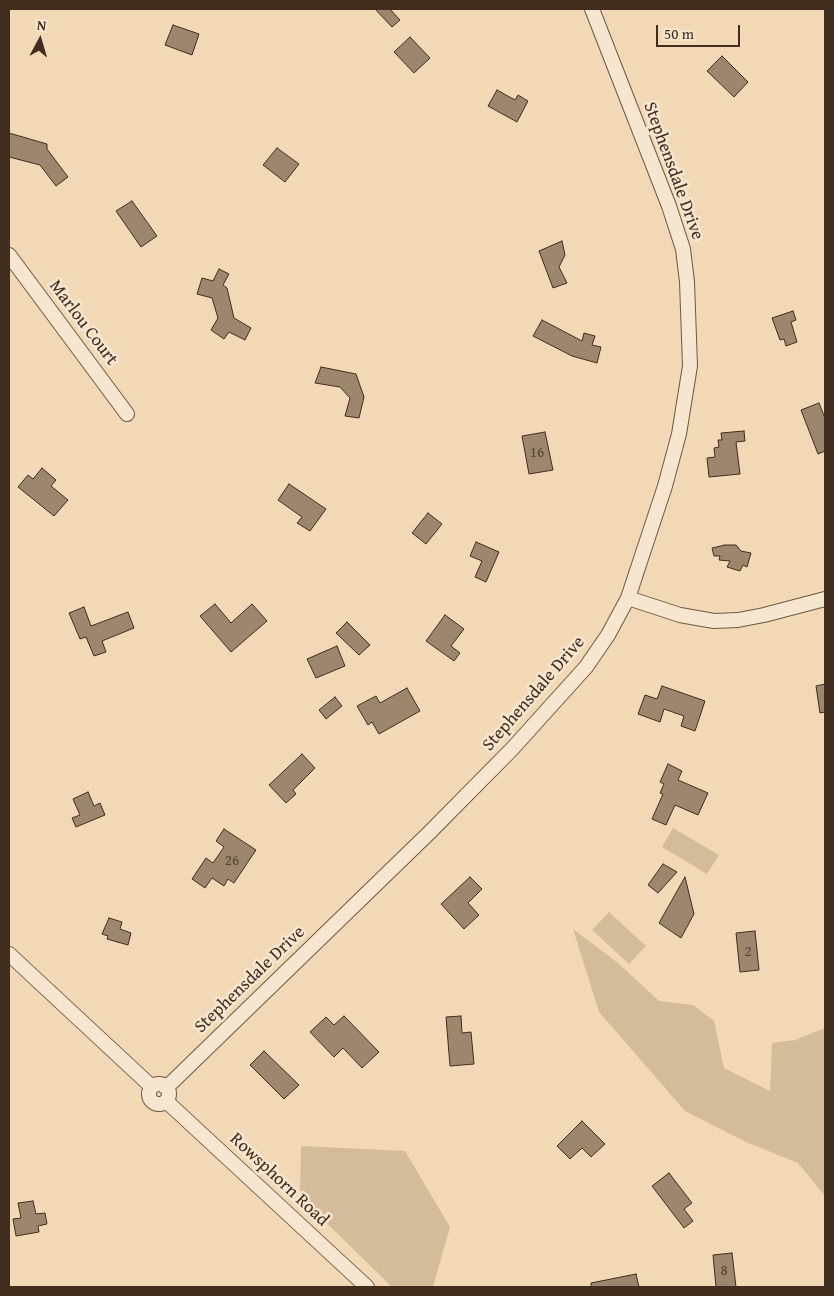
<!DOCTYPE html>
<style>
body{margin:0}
#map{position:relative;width:834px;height:1296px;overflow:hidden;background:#f1d9b5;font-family:"Gentium Book Plus",serif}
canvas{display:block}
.frame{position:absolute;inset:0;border:10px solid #402d1e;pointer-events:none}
.north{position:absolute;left:15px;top:15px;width:50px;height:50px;-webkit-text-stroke:4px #f6e6cf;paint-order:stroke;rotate:6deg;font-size:14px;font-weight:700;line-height:20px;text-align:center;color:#402d1e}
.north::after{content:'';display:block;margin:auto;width:18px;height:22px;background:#402d1e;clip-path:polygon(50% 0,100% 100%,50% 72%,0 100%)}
.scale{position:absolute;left:656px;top:25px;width:84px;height:22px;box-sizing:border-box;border:2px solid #402d1e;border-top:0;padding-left:6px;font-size:15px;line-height:18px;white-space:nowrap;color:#402d1e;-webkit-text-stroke:4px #f6e6cf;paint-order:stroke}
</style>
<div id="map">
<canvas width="834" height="1296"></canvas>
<div class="frame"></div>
<div class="north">N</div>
<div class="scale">50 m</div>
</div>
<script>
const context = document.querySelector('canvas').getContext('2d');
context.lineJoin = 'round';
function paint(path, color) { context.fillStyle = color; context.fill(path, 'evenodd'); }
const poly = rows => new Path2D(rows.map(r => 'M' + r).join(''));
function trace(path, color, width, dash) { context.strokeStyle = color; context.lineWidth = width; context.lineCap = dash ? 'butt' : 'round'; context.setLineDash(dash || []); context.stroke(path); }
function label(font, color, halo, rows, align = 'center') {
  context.font = font + ' "Gentium Book Plus",serif'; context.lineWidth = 5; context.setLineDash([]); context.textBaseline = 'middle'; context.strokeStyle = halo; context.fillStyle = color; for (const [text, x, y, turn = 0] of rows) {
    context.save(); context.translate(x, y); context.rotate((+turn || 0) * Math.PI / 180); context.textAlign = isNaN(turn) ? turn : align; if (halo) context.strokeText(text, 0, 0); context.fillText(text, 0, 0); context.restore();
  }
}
const green = poly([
 [673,828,719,855,707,874,662,847],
 [609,912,646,946,629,964,592,930],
 [573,929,618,963,659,1001,693,1005,714,1021,724,1068,770,1091,772,1043,795,1040,825,1028,825,1196,798,1163,746,1142,685,1111,599,1012],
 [301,1146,405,1151,450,1227,433,1287,392,1287,300,1197]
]);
const building = poly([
 [375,9,390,9,400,20,392,27,375,9],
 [173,25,199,34,192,55,165,45,173,25],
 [410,37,430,58,414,73,394,52,410,37],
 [722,56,748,82,734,97,707,71,722,56],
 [497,90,515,100,518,95,528,101,517,122,488,106,497,90],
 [9,133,47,144,47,149,68,177,56,186,40,165,9,157,9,133],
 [277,148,299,164,285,182,263,165,277,148],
 [132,201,157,236,141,247,116,211,132,201],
 [562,241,565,255,559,267,567,283,553,288,539,251,562,241],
 [219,269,229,274,223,285,227,288,234,318,251,328,245,340,229,332,224,339,211,330,218,318,212,298,197,294,202,278,213,281,219,269],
 [793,311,796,320,791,322,797,342,786,346,784,339,780,340,772,318,793,311],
 [542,320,582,341,584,333,595,336,592,345,601,347,597,363,572,356,533,336,542,320],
 [321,367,356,374,364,397,359,418,345,416,350,398,340,387,315,383,321,367],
 [819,403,825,418,825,451,818,454,801,410,819,403],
 [744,431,745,441,736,442,740,474,709,477,707,458,715,457,714,448,719,447,718,440,722,440,721,433,744,431],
 [545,432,553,470,529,474,522,436,545,432],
 [42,468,56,480,51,486,68,500,54,516,18,487,28,475,33,479,42,468],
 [289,484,326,509,310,531,297,523,302,517,278,500,289,484],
 [428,513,442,524,426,544,412,533,428,513],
 [476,542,499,552,486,582,475,577,482,561,470,556,476,542],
 [725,545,736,545,741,551,751,553,747,567,743,565,740,571,727,567,730,561,719,560,720,556,714,556,712,548,725,545],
 [215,604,231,623,252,604,267,621,231,652,200,616,215,604],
 [84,607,91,626,128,612,134,628,102,641,106,652,94,656,86,637,80,639,69,613,84,607],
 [445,615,464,629,451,646,460,653,454,661,426,641,445,615],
 [347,622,370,645,359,655,336,633,347,622],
 [337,646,345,666,316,678,307,659,337,646],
 [825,684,825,712,820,713,816,686,825,684],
 [662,686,705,701,695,731,681,726,684,716,664,709,660,722,638,714,645,695,657,699,662,686],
 [407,688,420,711,379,734,372,722,368,725,357,706,376,696,380,703,407,688],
 [335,697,342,706,326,719,319,710,335,697],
 [302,754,315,768,293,790,296,794,286,803,269,785,302,754],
 [668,764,682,771,678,780,708,793,698,815,675,805,666,825,652,819,663,794,660,793,664,784,660,782,668,764],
 [88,792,94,806,100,803,105,815,76,827,72,818,80,815,73,799,88,792],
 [224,829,256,850,234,883,228,879,224,886,212,878,205,888,192,879,206,858,213,863,224,847,216,841,224,829],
 [663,864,677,872,658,893,648,885,663,864],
 [470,877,482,889,468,903,479,915,464,929,441,904,470,877],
 [685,877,694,914,681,938,659,923,685,877],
 [109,918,122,922,120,929,131,933,128,945,107,939,108,936,102,934,109,918],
 [755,931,759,970,740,972,736,933,755,931],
 [344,1016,379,1052,362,1068,343,1048,334,1057,310,1032,326,1017,334,1025,344,1016],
 [461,1016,462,1033,471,1032,474,1064,450,1066,446,1017,461,1016],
 [264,1051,299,1085,284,1099,250,1065,264,1051],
 [582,1121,605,1144,591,1157,582,1148,570,1159,557,1146,582,1121],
 [669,1173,692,1203,684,1209,693,1221,684,1228,652,1186,669,1173],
 [33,1201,36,1214,45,1213,47,1224,38,1226,39,1232,16,1236,13,1219,21,1218,18,1203,33,1201],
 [732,1253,736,1287,716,1287,713,1255,732,1253],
 [636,1274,639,1287,591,1287,591,1283,636,1274]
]);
const minor = poly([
 [9,255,127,414],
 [628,598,680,615,714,621,738,620,764,615,825,599],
 [9,954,152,1087],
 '149 1094a10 10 0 1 1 20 0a10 10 0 1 1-20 0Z',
 [166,1088,429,833,512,749,586,667,608,635,628,598,665,486,679,434,690,366,687,282,683,249,669,206,592,9],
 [166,1101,367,1287]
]);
const numberNames = [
 ["16",537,453],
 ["26",232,861],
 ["2",748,952],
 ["8",724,1271]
];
const streetNames = [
 ["Stephensdale Drive",673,171,70],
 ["Marlou Court",83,323,53],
 ["Stephensdale Drive",534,694,-49],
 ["Stephensdale Drive",250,980,-44],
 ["Rowsphorn Road",279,1180,43]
];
paint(green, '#d3bc9b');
paint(building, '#9c866d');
trace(building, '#402d1e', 1);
trace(minor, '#6c5844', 16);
trace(minor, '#f6e6cf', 14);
label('15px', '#574332', null, numberNames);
label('18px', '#402d1e', '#f6e6cf', streetNames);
</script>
